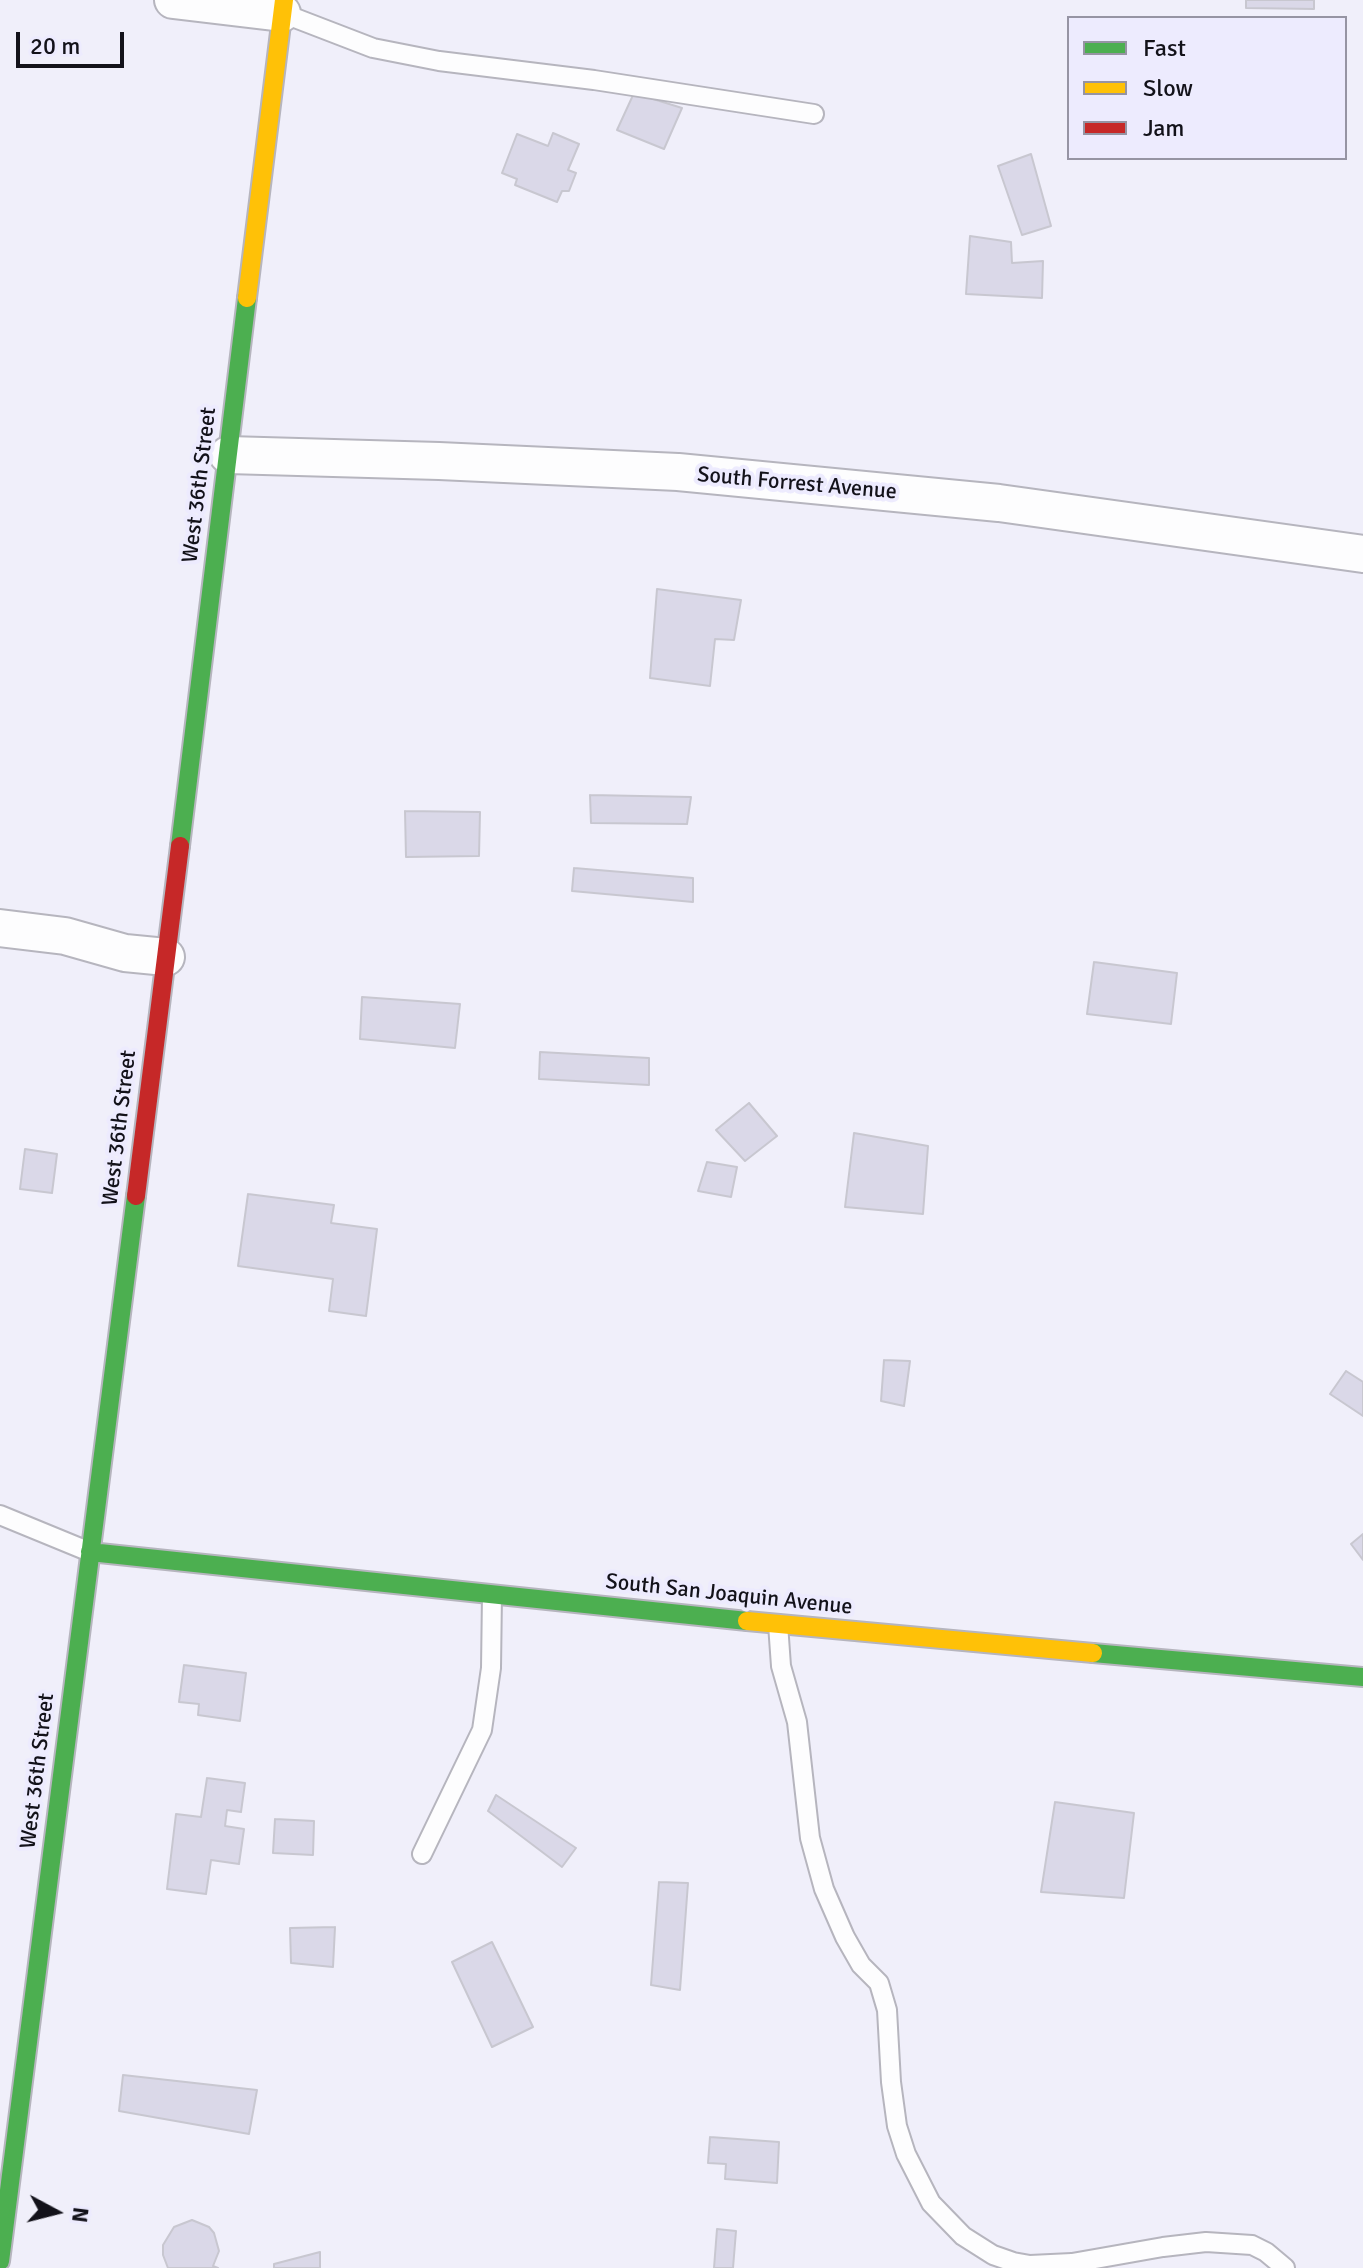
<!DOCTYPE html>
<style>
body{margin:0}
#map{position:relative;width:1363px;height:2268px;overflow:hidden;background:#f0effa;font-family:Signika,sans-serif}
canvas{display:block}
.legend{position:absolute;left:1067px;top:16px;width:280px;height:144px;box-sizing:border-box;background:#edebfe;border:2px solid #9694a3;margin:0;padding:10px 14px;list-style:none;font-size:24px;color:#13121a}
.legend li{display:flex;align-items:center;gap:16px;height:40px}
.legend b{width:40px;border:2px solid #9694a3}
.north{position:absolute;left:16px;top:2172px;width:80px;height:80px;-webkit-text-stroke:6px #edebfe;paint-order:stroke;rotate:97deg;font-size:22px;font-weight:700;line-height:32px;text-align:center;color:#13121a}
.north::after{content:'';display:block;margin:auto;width:28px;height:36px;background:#13121a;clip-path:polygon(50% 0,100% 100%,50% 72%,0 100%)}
.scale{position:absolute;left:16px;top:32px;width:108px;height:36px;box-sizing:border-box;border:4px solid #13121a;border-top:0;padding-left:10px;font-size:24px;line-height:28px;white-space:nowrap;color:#13121a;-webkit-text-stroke:6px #edebfe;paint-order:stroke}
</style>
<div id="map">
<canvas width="1363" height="2268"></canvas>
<ul class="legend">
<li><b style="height:10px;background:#4caf50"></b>Fast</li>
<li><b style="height:10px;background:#ffc107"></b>Slow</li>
<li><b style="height:10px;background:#c62828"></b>Jam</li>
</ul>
<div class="north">N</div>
<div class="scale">20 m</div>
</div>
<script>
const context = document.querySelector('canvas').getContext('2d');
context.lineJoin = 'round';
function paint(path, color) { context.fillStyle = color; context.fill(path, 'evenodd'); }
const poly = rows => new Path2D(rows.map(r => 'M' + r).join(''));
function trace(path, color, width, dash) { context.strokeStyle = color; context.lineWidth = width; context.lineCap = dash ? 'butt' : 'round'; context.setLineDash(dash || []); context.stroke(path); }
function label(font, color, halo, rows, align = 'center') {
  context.font = font + ' Signika,sans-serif'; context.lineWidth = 8; context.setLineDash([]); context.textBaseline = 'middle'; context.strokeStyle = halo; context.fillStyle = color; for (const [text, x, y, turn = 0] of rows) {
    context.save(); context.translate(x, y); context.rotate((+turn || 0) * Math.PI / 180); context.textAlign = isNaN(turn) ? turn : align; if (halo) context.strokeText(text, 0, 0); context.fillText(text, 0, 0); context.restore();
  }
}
const building = poly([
 [1246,0,1314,0,1314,9,1246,8,1246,0],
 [634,93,682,108,664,149,617,130,634,93],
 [553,133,579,144,568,170,576,173,569,191,562,191,557,202,515,185,517,179,502,173,517,134,548,146,553,133],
 [1031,154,1051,226,1022,235,998,166,1031,154],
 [970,236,1011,242,1012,263,1043,261,1042,298,966,294,970,236],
 [657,589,741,600,734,640,715,639,710,686,650,678,657,589],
 [590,795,691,797,687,824,591,823,590,795],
 [405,811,480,812,479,856,406,857,405,811],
 [574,868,693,878,693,902,572,891,574,868],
 [1094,962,1177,973,1171,1024,1087,1014,1094,962],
 [362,997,460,1004,455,1048,360,1039,362,997],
 [540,1052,649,1058,649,1085,539,1079,540,1052],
 [749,1103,777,1136,745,1161,716,1130,749,1103],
 [854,1133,928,1146,923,1214,845,1207,854,1133],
 [25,1149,57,1154,52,1193,20,1189,25,1149],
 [707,1162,737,1167,731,1197,698,1191,707,1162],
 [248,1194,334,1205,331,1223,377,1229,366,1316,329,1311,333,1279,238,1266,248,1194],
 [884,1360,910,1361,904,1406,881,1401,884,1360],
 [1346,1371,1363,1382,1363,1416,1330,1394,1346,1371],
 [1363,1534,1363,1560,1351,1544,1363,1534],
 [184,1665,246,1673,240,1721,198,1715,199,1704,179,1702,184,1665],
 [207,1778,245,1783,241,1812,227,1810,225,1826,244,1829,239,1864,211,1860,206,1894,167,1889,176,1814,201,1817,207,1778],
 [496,1795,576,1848,562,1867,488,1811,496,1795],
 [1055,1802,1134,1813,1124,1898,1041,1892,1055,1802],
 [275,1819,314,1821,313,1855,273,1853,275,1819],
 [659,1882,688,1883,680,1990,651,1985,659,1882],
 [335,1927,333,1967,291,1963,290,1928,335,1927],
 [492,1942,533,2027,492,2047,452,1962,492,1942],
 [123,2075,257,2090,249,2134,119,2111,123,2075],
 [710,2137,779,2142,777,2183,725,2179,726,2164,708,2163,710,2137],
 [192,2220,209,2227,214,2233,219,2251,213,2266,218,2268,168,2268,163,2255,163,2245,174,2227,192,2220],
 [717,2229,736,2231,733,2268,714,2268,717,2229],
 [320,2252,320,2268,274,2268,274,2264,320,2252]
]);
const lane = poly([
 [282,13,373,48,439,61,594,80,814,114],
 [0,1515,90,1552],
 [778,1624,781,1666,797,1722,810,1838,824,1889,845,1937,861,1965,879,1983,887,2010,891,2082,897,2126,906,2154,931,2203,963,2236,993,2255,1013,2262,1030,2265,1072,2263,1163,2247,1206,2242,1252,2245,1266,2252,1285,2268],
 [422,1854,482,1730,491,1668,492,1595]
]);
const street = poly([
 [173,0,282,13],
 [228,455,439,461,678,472,999,503,1363,554],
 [0,928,65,936,125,953,166,957]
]);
const fast = poly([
 [180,846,247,298],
 [90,1552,747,1621],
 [1093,1653,1363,1677],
 [0,2261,136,1196]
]);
const slow = poly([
 [247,298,284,0],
 [747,1621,1093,1653]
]);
const jam = poly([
 [136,1196,180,846]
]);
const streetNames = [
 ["South Forrest Avenue",797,484,5],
 ["West 36th Street",200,485,-83],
 ["West 36th Street",120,1128,-83],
 ["South San Joaquin Avenue",729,1595,6],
 ["West 36th Street",38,1771,-83]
];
paint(building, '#dad8e8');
trace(building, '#c8c7d0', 2);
trace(lane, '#b6b5be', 22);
trace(street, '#b6b5be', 40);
trace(fast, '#b6b5be', 22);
trace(slow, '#b6b5be', 22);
trace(jam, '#b6b5be', 22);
trace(lane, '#fdfdfe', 18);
trace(street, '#fdfdfe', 36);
trace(fast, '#4caf50', 18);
trace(slow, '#ffc107', 18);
trace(jam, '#c62828', 18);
label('22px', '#13121a', '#edebfe', streetNames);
</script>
